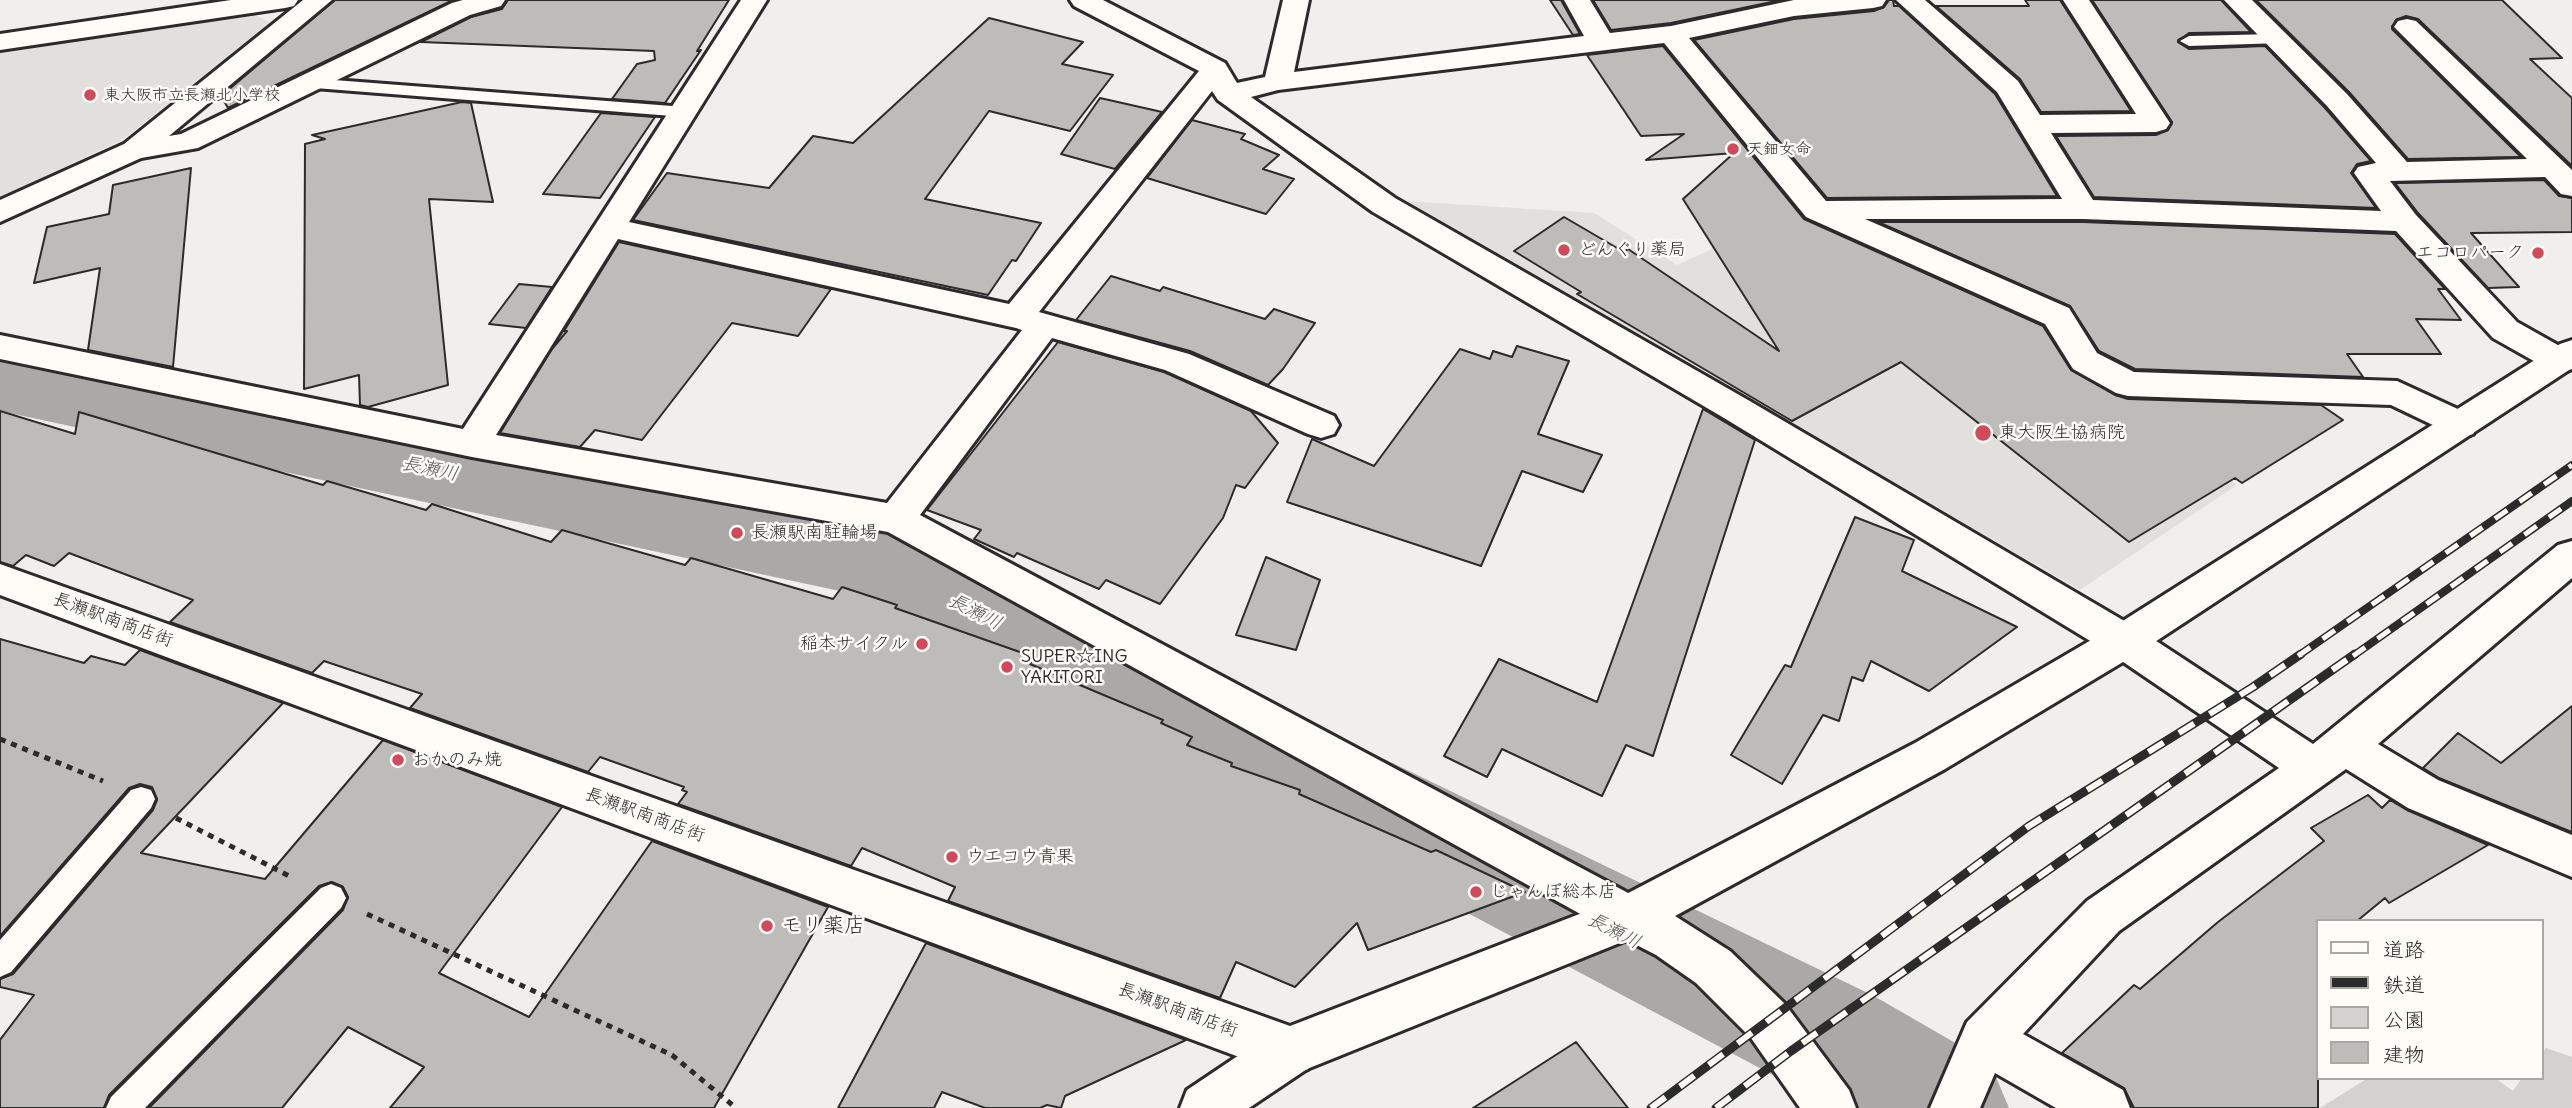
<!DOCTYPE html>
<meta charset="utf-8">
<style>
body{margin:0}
#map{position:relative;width:2572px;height:1108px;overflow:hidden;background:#f0efeb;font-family:Delius,"Klee One",sans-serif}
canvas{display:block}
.legend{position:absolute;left:2316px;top:919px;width:228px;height:161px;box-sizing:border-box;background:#fdfcf7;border:2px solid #a9a8a5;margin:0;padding:9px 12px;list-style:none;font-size:21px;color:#2b2b2b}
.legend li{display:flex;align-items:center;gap:14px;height:35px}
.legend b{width:35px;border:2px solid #a9a8a5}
</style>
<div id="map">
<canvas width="2572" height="1108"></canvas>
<ul class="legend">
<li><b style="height:9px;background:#fdfcf7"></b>道路</li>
<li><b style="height:9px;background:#2b2b2b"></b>鉄道</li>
<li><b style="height:19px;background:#d3d2cf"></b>公園</li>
<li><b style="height:19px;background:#bdbcb8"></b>建物</li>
</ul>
</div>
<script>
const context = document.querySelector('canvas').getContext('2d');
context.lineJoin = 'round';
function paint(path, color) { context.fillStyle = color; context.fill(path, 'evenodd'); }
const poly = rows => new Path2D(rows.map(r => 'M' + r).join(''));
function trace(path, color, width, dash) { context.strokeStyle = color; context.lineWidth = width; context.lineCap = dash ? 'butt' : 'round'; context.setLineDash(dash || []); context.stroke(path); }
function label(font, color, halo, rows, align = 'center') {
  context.font = font + ' Delius,"Klee One",sans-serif'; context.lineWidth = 5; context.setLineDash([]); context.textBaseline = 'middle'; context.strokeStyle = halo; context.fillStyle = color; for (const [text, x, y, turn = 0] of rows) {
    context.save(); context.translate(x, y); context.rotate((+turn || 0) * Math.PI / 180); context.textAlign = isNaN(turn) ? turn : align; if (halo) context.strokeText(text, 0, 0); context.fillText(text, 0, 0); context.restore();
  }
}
const built = poly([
 [250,12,271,23,122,140,0,198,0,49],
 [1406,201,1594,213,1677,265,1796,211,1978,300,2043,325,2080,380,2237,485,2080,590]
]);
const green = poly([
 [2546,1048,2572,1057,2572,1108,2320,1108,2368,1078,2495,1078,2513,1091,2522,1078,2542,1078,2542,1053]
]);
const river = poly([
 [0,351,871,522,905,533,1376,755,1874,996,1990,1063,2009,1108,1828,1108,1786,1082,1298,823,849,593,0,411,0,351]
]);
const building = poly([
 [335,0,453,0,228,108,221,96,335,0],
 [508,0,729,0,697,51,701,50,665,103,612,99,637,64,655,60,654,51,421,42,471,17,502,9,508,0],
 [1550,0,1561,0,1580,34,1573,35,1550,0],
 [1593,0,1781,0,1671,23,1611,30,1593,0],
 [1889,0,1893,0,1894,6,1899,6,1995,94,2057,196,1827,198,1694,40,1794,19,1874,11,1884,7,1889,0],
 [2025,0,2060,0,2131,111,2041,112,2020,79,1936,6,2029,6,2025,0],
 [2092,0,2221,0,2251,32,2189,33,2178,42,2189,49,2265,46,2325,108,2371,161,2357,164,2351,173,2376,208,2094,197,2056,136,2156,135,2168,130,2172,122,2092,0],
 [2256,0,2502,0,2562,58,2530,59,2572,98,2572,166,2418,19,2406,16,2396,20,2392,29,2521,157,2408,159,2349,92,2256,0],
 [989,18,1083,42,1062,64,1113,75,1070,131,989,111,925,199,1041,223,1016,261,1012,260,988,295,633,220,667,173,769,188,813,136,853,143,989,18],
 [1663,46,1804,219,2043,326,2071,370,2115,395,2128,399,2321,405,2343,420,2242,483,2235,478,2129,542,1901,362,1792,421,1577,294,1581,292,1514,251,1564,217,1624,252,1628,249,1779,351,1683,199,1734,153,1646,160,1684,134,1641,136,1587,55,1663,46],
 [1100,98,1162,112,1115,169,1061,154,1100,98],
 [462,102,471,103,493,202,429,199,448,385,368,407,360,405,359,375,304,389,305,144,325,139,312,135,462,102],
 [601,113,655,117,600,198,543,194,601,113],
 [1192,120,1245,134,1241,139,1279,155,1263,169,1294,179,1266,214,1147,178,1192,120],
 [191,168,173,367,88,350,100,268,34,283,47,227,109,214,113,185,191,168],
 [2544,180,2559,196,2572,198,2572,232,2471,233,2519,287,2488,288,2418,213,2395,183,2544,180],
 [1878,222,2083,222,2395,234,2445,289,2438,289,2461,320,2416,319,2441,354,2347,354,2363,377,2135,369,2099,351,2070,306,1878,222],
 [619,242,831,289,798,336,732,323,642,440,595,430,580,447,500,433,552,349,567,331,564,331,619,242],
 [1111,276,1160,291,1163,287,1265,319,1274,309,1315,323,1283,369,1268,385,1190,351,1076,320,1111,276],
 [519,284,552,287,526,328,489,324,519,284],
 [1058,342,1164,372,1251,411,1278,443,1245,488,1236,485,1223,518,1160,604,1106,580,1099,589,1017,553,1014,557,974,539,981,530,927,510,1058,342],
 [1517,346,1569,361,1538,434,1602,455,1583,492,1522,471,1481,566,1287,502,1312,439,1374,466,1460,349,1490,359,1493,351,1512,357,1517,346],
 [1703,409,1755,440,1653,756,1626,745,1602,796,1502,749,1487,777,1444,756,1499,659,1597,702,1703,409],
 [0,411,75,434,79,412,323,485,327,481,426,510,432,504,551,542,562,530,685,565,691,558,833,599,842,587,897,605,895,608,1034,657,1030,664,1163,720,1161,723,1192,737,1187,745,1232,763,1231,766,1300,790,1299,794,1431,852,1436,850,1525,892,1368,950,1357,923,1295,987,1236,962,1220,998,948,901,955,887,862,848,851,866,678,804,687,792,682,790,684,787,600,757,588,772,410,708,422,694,324,661,312,673,170,622,193,600,69,553,54,566,26,555,13,566,0,562,0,411],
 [1855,517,1914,540,1902,571,2017,627,1929,691,1871,661,1863,681,1852,677,1839,721,1823,715,1782,784,1731,755,1785,665,1791,667,1855,517],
 [1266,557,1320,580,1296,650,1236,635,1266,557],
 [0,639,84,663,91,656,125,665,140,650,283,703,141,853,265,879,383,740,562,807,439,973,529,1017,652,841,828,907,714,1108,390,1108,424,1067,348,1027,282,1108,149,1108,343,910,348,897,343,887,332,882,319,886,109,1095,104,1108,0,1108,0,1040,34,995,0,987,0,979,13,974,153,810,157,800,152,787,140,784,129,788,0,936,0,639],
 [2572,706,2572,832,2439,778,2423,768,2458,733,2501,763,2572,706],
 [2368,795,2382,808,2390,800,2407,810,2488,845,2389,903,2385,898,2357,921,2318,921,2318,1108,2134,1108,2124,1088,2062,1053,2134,985,2140,989,2218,922,2324,841,2311,828,2368,795],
 [926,943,1186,1040,1065,1096,1061,1108,1047,1105,1040,1108,985,1108,942,1092,934,1108,838,1108,926,943],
 [1576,1042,1628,1108,1473,1108,1576,1042]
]);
const path = poly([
 [0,739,103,781],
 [176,818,293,878],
 [367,914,672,1055,736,1108]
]);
const lane = poly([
 [2276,34,2282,35,2285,39,2282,43,2189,46,2180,41,2189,36,2276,34],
 [308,78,685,107,694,112,685,117,302,87,299,83,308,78],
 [141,787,151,790,155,799,151,808,11,972,0,977,0,940,131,790,141,787],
 [331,884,341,888,346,898,341,908,145,1108,106,1108,111,1097,321,888,331,884]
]);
const street = poly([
 [231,0,298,0,294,6,285,8,0,50,0,34,231,0],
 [303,0,332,0,169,136,181,134,452,3,463,0,505,0,501,6,470,15,198,148,141,158,0,222,0,200,124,144,303,0],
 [741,0,767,0,629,222,1009,304,1199,71,1074,6,1070,0,1103,0,1225,63,1237,83,1265,77,1283,0,1309,0,1294,72,1584,36,1564,0,1590,0,1610,33,1671,26,1794,0,1886,0,1882,6,1873,8,1794,16,1689,38,1826,201,2062,199,1997,92,1896,0,1925,0,2018,81,2040,115,2136,114,2063,0,2089,0,2170,123,2166,129,2156,132,2051,133,2093,200,2381,211,2354,173,2358,167,2376,163,2327,106,2224,0,2252,0,2347,94,2407,162,2527,159,2394,27,2398,21,2407,19,2416,21,2572,170,2572,196,2561,194,2545,177,2390,181,2416,215,2517,322,2572,353,2572,369,2560,373,2548,369,2493,338,2396,231,2083,219,1865,219,2069,308,2097,353,2134,372,2397,381,2473,416,2478,425,2473,434,2460,438,2391,405,2128,396,2116,393,2073,369,2045,324,1806,217,1664,43,1278,90,1251,97,1395,198,1748,400,2138,629,2313,744,2558,545,2572,541,2572,578,2378,744,2438,780,2572,835,2572,877,2408,808,2346,769,2119,931,2023,1034,2123,1090,2130,1108,2056,1108,1995,1073,1980,1108,1930,1108,1967,1022,2087,901,2279,768,2110,653,1724,418,1373,212,1218,100,1212,91,1039,312,1189,354,1334,416,1339,425,1334,434,1321,438,1308,434,1165,370,1052,338,920,515,1645,902,1652,917,1645,932,1629,939,1613,932,888,532,472,457,0,359,0,335,463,429,741,0],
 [618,239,1016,328,1022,330,887,503,496,435,618,239],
 [0,564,1290,1026,1308,1033,1315,1051,1308,1069,1290,1076,0,595,0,564]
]);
const secondary = poly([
 [2572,340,2572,368,2138,653,1945,769,1675,916,1730,951,1785,1004,1849,1090,1856,1108,1800,1108,1751,1038,1696,983,1656,955,1627,940,1307,1069,1249,1108,1180,1108,1187,1090,1272,1033,1613,901,1915,743,2110,629,2560,344,2572,340]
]);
const railFar1 = poly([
 [2298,656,2572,465],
 [2353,656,2572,501]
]);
const rail = poly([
 [1651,1108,2029,826,2253,687,2301,654],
 [1716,1108,1791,1051,2355,654]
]);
const markers = [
 [90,95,7,"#d1495b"],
 [1733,149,7,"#d1495b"],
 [1564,250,7,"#d1495b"],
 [2538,253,7,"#d1495b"],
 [1983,433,9,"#d1495b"],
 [737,533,7,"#d1495b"],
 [922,644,7,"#d1495b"],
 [1007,667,7,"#d1495b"],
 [398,760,7,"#d1495b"],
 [952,857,7,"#d1495b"],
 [1476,892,7,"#d1495b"],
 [767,926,7,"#d1495b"]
];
const farPoinames = [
 ["東大阪市立長瀬北小学校",104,95],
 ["天鈿女命",1747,149]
];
const poiNames = [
 ["どんぐり薬局",1578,250],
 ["エコロパーク",2524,253,"right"],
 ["東大阪生協病院",1999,433],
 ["長瀬駅南駐輪場",751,533],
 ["稲本サイクル",908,644,"right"],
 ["SUPER☆ING",1021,657],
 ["YAKITORI",1021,678],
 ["おかのみ焼",412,760],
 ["ウエコウ青果",966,857],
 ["じゃんぼ総本店",1490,892]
];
const streetNames = [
 ["長瀬駅南商店街",113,620,20],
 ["長瀬駅南商店街",645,815,20],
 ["長瀬駅南商店街",1178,1010,20]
];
const waterNames = [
 ["長瀬川",430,469,12],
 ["長瀬川",975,612,27],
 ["長瀬川",1614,931,27]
];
const nearPoinames = [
 ["モリ薬店",781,926]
];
paint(built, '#e1e0dc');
paint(green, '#d3d2cf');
paint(river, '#aaa9a7');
paint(building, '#bdbcb8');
trace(building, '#2b2b2b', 2);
trace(lane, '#2b2b2b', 6);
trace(street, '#2b2b2b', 6);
trace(secondary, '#2b2b2b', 6);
trace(path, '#2b2b2b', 5, [6, 6]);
paint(lane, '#fdfcf7');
paint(street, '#fdfcf7');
paint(secondary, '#fdfcf7');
trace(railFar1, '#2b2b2b', 8);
trace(rail, '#2b2b2b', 9);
trace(railFar1, '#fdfcf7', 5, [15]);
trace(rail, '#fdfcf7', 6, [18]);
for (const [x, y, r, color] of markers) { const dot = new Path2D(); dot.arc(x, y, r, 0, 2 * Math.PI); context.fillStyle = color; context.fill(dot); trace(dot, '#fdfcf7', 2.5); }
label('16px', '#2b2b2b', '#fdfcf7', farPoinames, 'left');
label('18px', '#2b2b2b', '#fdfcf7', poiNames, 'left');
label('18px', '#2b2b2b', '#fdfcf7', streetNames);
label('italic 19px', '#575756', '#fdfcf7', waterNames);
label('21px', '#2b2b2b', '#fdfcf7', nearPoinames, 'left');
</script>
